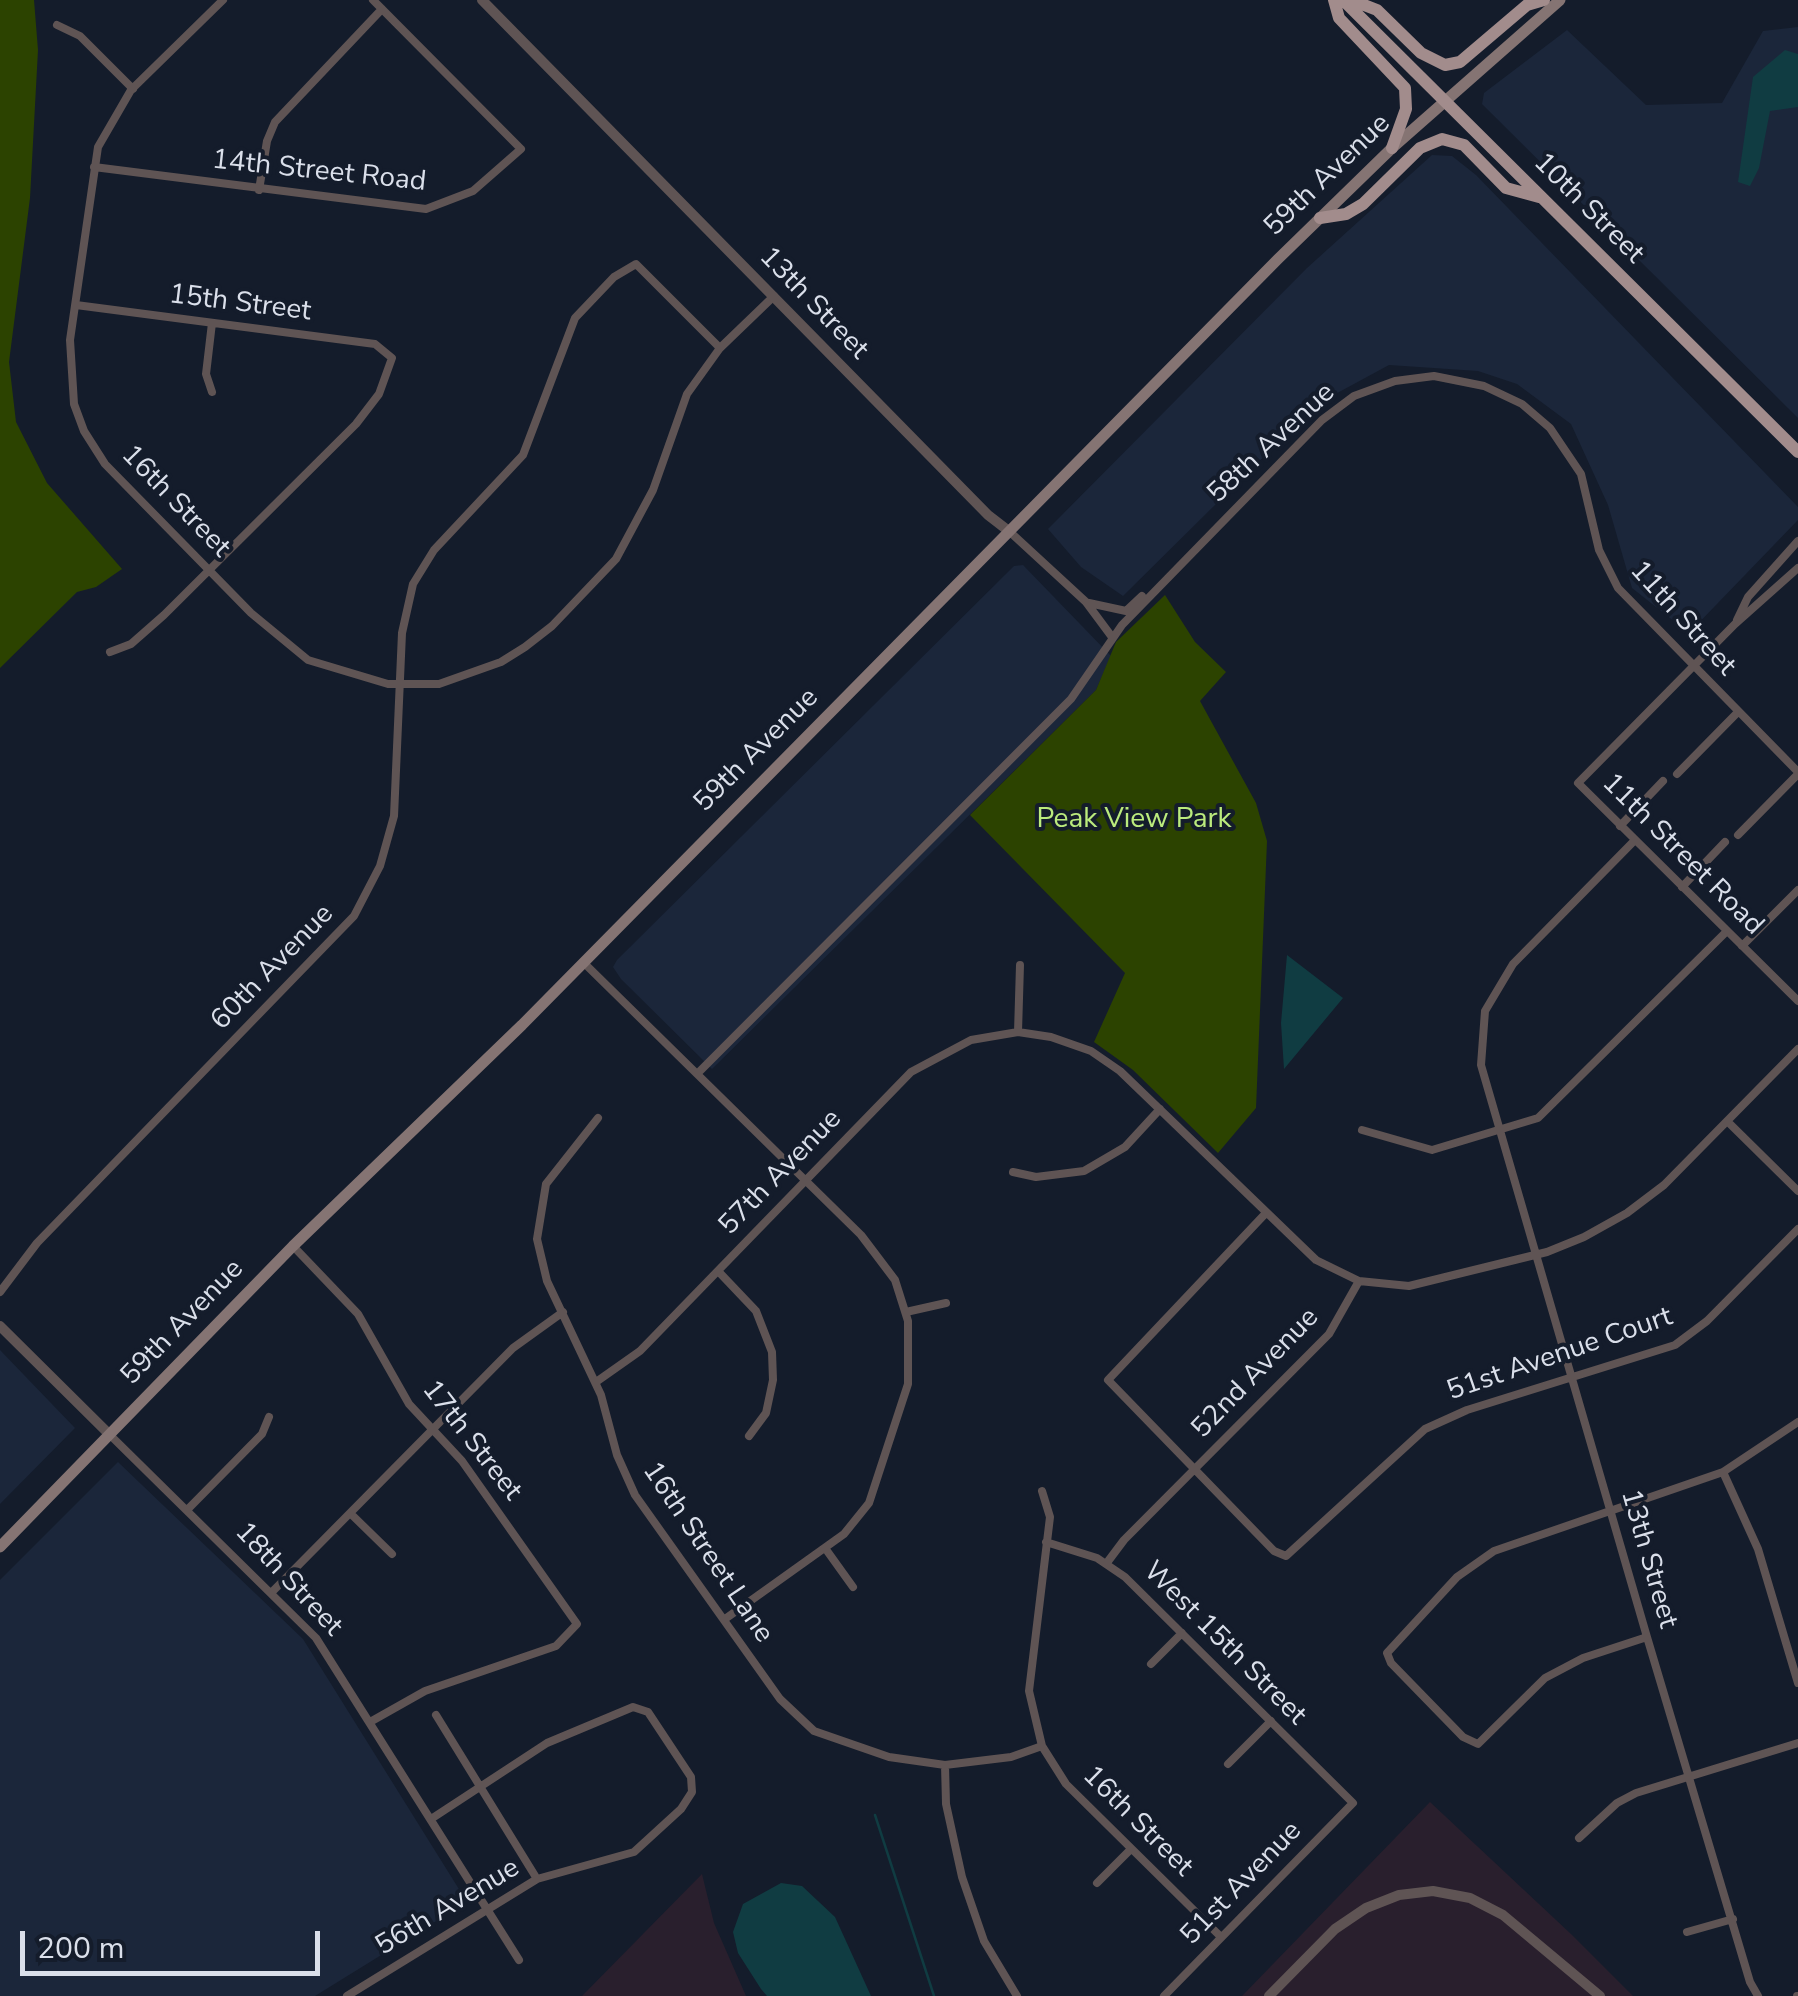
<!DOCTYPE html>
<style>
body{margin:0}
#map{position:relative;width:1798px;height:1996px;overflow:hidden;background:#141c2b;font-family:"Nunito Sans",sans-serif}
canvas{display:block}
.scale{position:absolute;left:20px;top:1931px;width:300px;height:45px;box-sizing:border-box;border:5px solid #dadfea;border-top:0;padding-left:12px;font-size:30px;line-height:35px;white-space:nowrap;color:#dadfea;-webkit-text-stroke:8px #141c2b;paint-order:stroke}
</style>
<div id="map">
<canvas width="1798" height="1996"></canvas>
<div class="scale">200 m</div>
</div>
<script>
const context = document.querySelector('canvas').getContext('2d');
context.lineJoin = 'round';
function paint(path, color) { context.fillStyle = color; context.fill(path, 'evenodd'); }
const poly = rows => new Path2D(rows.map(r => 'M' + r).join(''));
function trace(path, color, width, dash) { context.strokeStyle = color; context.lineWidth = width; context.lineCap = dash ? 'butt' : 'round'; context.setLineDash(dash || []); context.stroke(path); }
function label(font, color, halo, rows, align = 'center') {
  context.font = font + ' "Nunito Sans",sans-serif'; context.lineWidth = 8; context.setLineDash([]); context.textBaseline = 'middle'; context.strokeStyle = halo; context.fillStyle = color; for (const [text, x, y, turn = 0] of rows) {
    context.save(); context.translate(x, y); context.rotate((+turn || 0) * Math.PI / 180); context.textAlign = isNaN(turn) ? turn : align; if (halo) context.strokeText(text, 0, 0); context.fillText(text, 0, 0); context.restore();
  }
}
const built = poly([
 [1798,27,1798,418,1482,104,1484,93,1567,30,1646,105,1722,103,1763,31],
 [1432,155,1452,156,1476,175,1798,507,1798,520,1689,633,1632,588,1608,505,1571,424,1517,384,1478,371,1389,365,1317,404,1123,596,1081,567,1048,529,1307,268],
 [1023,565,1111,656,1096,690,712,1069,621,979,613,967,617,960,1014,566],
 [0,1350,75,1428,0,1504],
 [118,1462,303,1639,467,1902,315,1996,0,1996,0,1580]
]);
const education = poly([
 [1430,1802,1571,1934,1633,1996,1242,1996],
 [702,1874,714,1923,746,1996,582,1996]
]);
const green = poly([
 [0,0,34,0,38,50,30,198,9,362,16,422,47,483,122,569,96,587,77,592,0,668],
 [1165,595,1195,642,1226,672,1200,701,1256,803,1267,841,1256,1108,1218,1153,1133,1070,1094,1042,1125,973,970,815,1096,690,1116,642]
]);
const water = poly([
 [1785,50,1798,54,1798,107,1770,111,1759,168,1750,186,1738,182,1753,77],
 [1287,955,1343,998,1284,1069,1281,1023],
 [781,1883,802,1886,835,1917,871,1996,767,1996,761,1989,738,1953,733,1932,743,1904]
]);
const stream = poly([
 [875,1815,934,1996]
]);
const minor = poly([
 [223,0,131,90,98,147,70,340,74,404,84,431,105,464,251,613,308,660,388,684,439,684,501,662,525,647,552,626,616,559,653,490,687,394,720,348,774,296],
 [57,25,80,36,133,89],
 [94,167,426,209,473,191,521,149,373,0],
 [259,190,267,141,275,122,382,9],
 [76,305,375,344,392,358,379,394,356,424,164,615,131,644,110,652],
 [212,392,206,374,212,323],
 [1010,532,1086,602,1112,637],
 [1798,568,1735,624,1578,783,1798,1001],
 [1089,603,1126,611,1142,596],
 [1737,620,1748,597,1798,541],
 [1677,774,1737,713],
 [1620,826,1663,781],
 [1738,835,1798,774],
 [1635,840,1513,964,1485,1011,1481,1065,1647,1637,1750,1982,1758,1996],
 [1682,887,1725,842],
 [1742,946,1798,890],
 [583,962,861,1235,895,1280,908,1321,908,1384,869,1503,844,1534,725,1619],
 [1018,1032,1020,965],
 [697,1074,1071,699,1122,625,1322,420,1354,396,1395,381,1434,376,1484,386,1522,404,1550,428,1581,474,1599,550,1618,588,1798,772],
 [598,1118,546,1184,537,1239,547,1281,601,1395,617,1455,635,1495,780,1699,814,1731,889,1757,945,1765,1011,1757,1042,1746],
 [1727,1121,1798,1191],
 [1362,1130,1432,1150,1538,1118,1727,931],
 [1013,1172,1036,1177,1084,1171,1125,1147,1160,1109],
 [1265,1214,1108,1380,1274,1551,1286,1556,1425,1429,1467,1410,1675,1345,1707,1321,1798,1229],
 [293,1246,358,1314,409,1404,462,1461,577,1624,556,1646,425,1691,370,1722],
 [718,1271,756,1311,772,1352,773,1380,766,1413,749,1436],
 [0,1292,37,1243,354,916,380,866,394,816,402,633,413,584,434,550,523,455,575,318,614,277,636,264,720,348],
 [906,1312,946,1303],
 [596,1382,640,1351,911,1072,971,1040,1018,1032,1051,1037,1091,1051,1120,1071,1316,1260,1359,1281,1409,1286,1547,1252,1584,1237,1627,1213,1664,1185,1798,1049],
 [109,1434,316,1638,519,1960],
 [1723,1472,1758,1549,1798,1683],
 [1042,1491,1050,1517,1029,1691,1042,1746,1066,1784,1221,1937],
 [189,1508,262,1434,269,1417],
 [351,1514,392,1554],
 [1046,1542,1097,1558,1125,1577,1353,1803,1164,1996],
 [825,1548,853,1587],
 [1106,1564,1124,1540,1329,1334,1359,1281],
 [272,1592,513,1348,563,1312],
 [1647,1637,1583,1658,1545,1678,1478,1744,1463,1737,1391,1663,1387,1653,1457,1577,1494,1551,1723,1472,1798,1422],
 [1151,1664,1182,1633],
 [436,1715,537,1879],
 [1228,1764,1271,1721],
 [945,1765,946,1804,962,1877,984,1941,1017,1996],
 [1579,1838,1617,1803,1636,1793,1798,1743],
 [1097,1883,1131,1849],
 [1687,1932,1733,1919],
 [347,1996,537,1879,634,1852,681,1809,692,1792,691,1777,648,1712,633,1707,547,1743,431,1819],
 [1797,1996,1798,1996]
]);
const tertiary = poly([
 [482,0,988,515,1010,532],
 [0,1326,109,1434],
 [1269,1996,1335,1929,1366,1908,1399,1895,1433,1891,1470,1898,1503,1915,1600,1996]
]);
const secondary = poly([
 [0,1547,293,1246,522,1025,1278,259,1392,148,1560,0]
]);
const primary = poly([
 [1334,0,1339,18,1405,88,1406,109,1392,148],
 [1343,0,1798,452],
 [1351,0,1377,10,1421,53,1445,65,1460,62,1527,5,1544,0],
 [1320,218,1346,214,1363,204,1420,148,1442,139,1464,145,1506,188,1539,197]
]);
const streetNames = [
 ["14th Street Road",319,172,6],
 ["59th Avenue",1328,176,-44],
 ["10th Street",1588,209,45],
 ["15th Street",240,304,7],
 ["13th Street",813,304,46],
 ["58th Avenue",1272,444,-43],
 ["16th Street",175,502,46],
 ["11th Street",1682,619,48],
 ["59th Avenue",757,751,-45],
 ["11th Street Road",1682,855,45],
 ["60th Avenue",273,968,-46],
 ["57th Avenue",781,1173,-46],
 ["59th Avenue",183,1323,-46],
 ["51st Avenue Court",1560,1355,-19],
 ["52nd Avenue",1256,1374,-46],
 ["17th Street",471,1441,52],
 ["16th Street Lane",707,1553,56],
 ["13th Street",1648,1559,74],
 ["18th Street",288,1580,47],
 ["West 15th Street",1224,1644,45],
 ["16th Street",1137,1822,45],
 ["51st Avenue",1242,1884,-46],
 ["56th Avenue",448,1908,-31]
];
const parkNames = [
 ["Peak View Park",1134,820]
];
paint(built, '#1b263a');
paint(education, '#291f2d');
paint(green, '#2c4300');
paint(water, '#103c42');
trace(stream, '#103c42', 2.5);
trace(minor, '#5f5454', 8);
trace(tertiary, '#5f5454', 10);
trace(secondary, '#857473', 11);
trace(primary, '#a28c8c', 12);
label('28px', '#dadfea', '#141c2b', streetNames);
label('28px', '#bbeb7d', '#141c2b', parkNames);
</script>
